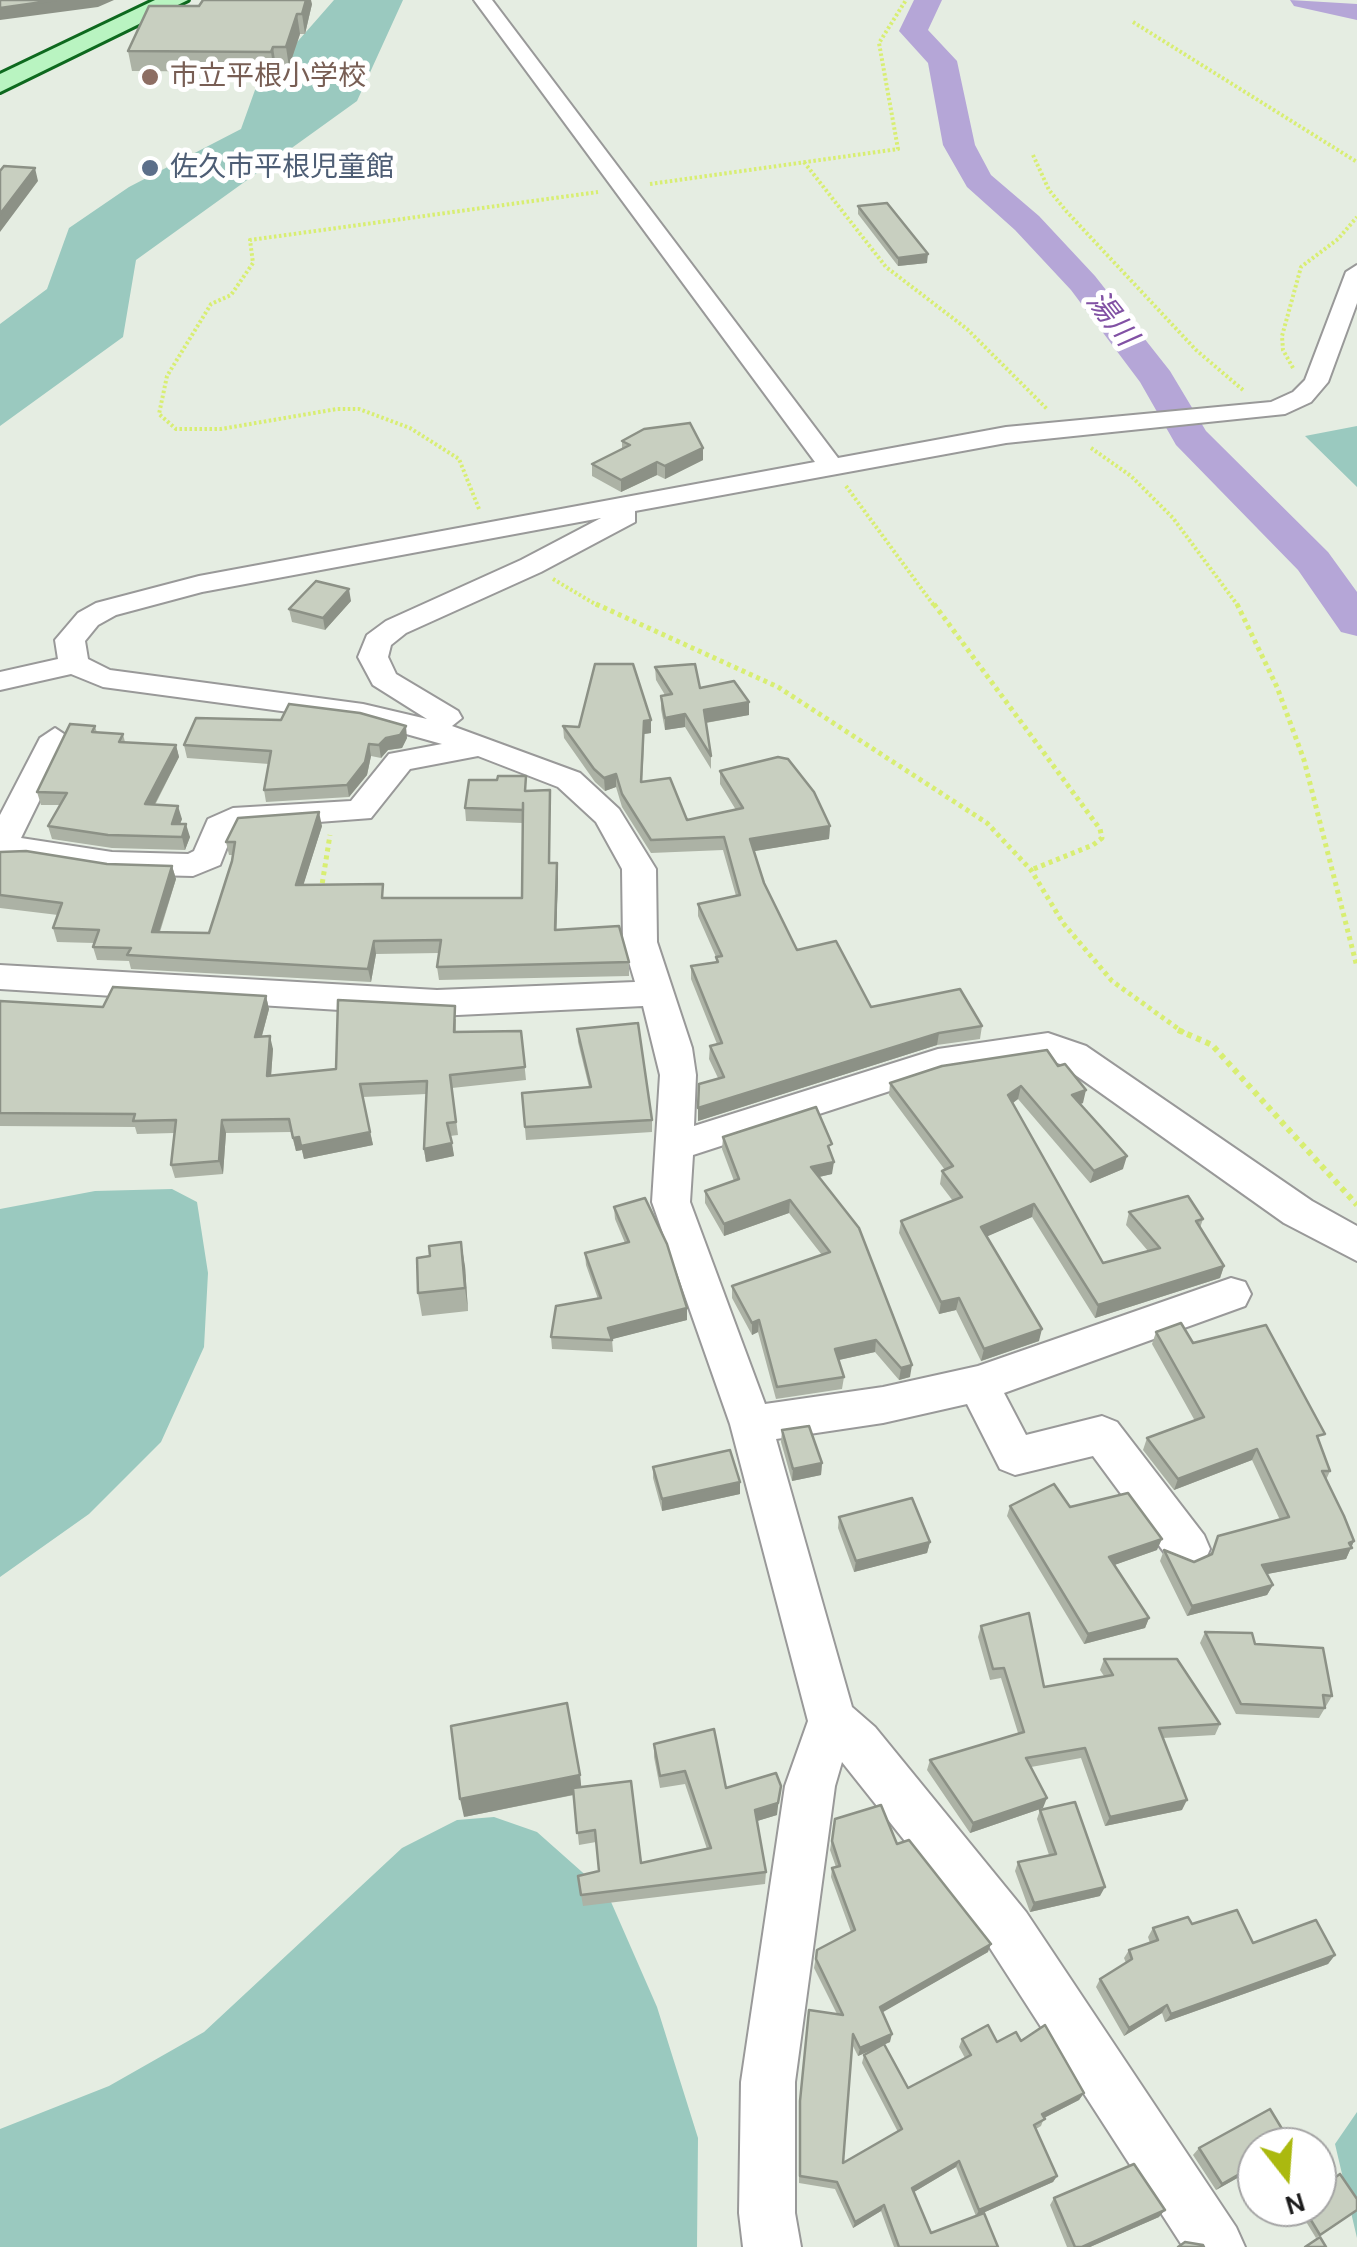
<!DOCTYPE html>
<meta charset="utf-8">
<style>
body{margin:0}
#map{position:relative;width:1357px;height:2247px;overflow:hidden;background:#e5ede2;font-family:Karla,sans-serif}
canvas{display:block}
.north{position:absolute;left:1237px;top:2127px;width:100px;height:100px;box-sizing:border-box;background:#fff;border:2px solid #a4a4a4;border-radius:50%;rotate:163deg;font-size:28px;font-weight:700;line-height:40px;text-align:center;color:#1c1c1c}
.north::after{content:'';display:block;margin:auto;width:35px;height:45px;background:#abb90f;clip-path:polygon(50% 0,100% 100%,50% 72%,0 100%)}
</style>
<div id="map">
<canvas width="1357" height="2247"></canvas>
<div class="north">N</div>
</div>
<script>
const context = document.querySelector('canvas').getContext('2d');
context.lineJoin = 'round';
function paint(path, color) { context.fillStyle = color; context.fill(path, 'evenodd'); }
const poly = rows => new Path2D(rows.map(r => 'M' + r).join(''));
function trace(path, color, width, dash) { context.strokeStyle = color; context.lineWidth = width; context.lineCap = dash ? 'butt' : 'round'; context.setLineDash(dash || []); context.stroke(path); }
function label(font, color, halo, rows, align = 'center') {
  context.font = font + ' Karla,"Noto Sans JP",sans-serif'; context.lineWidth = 10; context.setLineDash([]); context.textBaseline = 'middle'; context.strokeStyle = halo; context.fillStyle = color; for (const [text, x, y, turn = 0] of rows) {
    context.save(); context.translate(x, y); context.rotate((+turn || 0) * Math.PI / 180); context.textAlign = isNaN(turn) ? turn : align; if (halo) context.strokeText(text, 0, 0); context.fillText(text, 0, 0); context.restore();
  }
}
const forest = poly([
 [334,0,403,0,357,101,136,260,123,337,0,426,0,324,47,289,69,228,129,187,241,129,255,90],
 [1357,426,1357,487,1305,436],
 [172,1189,197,1202,208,1273,204,1347,161,1442,89,1514,0,1577,0,1209,95,1191],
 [494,1817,537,1832,608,1895,657,2007,698,2138,697,2247,0,2247,0,2129,109,2086,204,2032,402,1848,457,1820],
 [1357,2112,1357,2238,1335,2144]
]);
const river = poly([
 [914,0,942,0,928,30,957,61,975,145,991,175,1039,216,1095,276,1170,371,1206,431,1328,552,1357,592,1357,636,1341,632,1298,570,1176,445,1140,382,1071,290,1015,230,967,187,943,145,928,63,899,31,914,0],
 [1290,0,1357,4,1357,20,1294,6,1290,0]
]);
const pathFar2 = poly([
 [1133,22,1357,162],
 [1033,155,1049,190,1067,212,1196,350,1243,390],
 [804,162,886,267,967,329,1048,410],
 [650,184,898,149,879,43,906,0],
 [1293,368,1283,350,1282,336,1301,267,1338,239,1357,217],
 [1091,448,1131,476,1173,518,1239,607],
 [846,486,935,607],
 [479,509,459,459,410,428,359,409,337,409,221,429,176,429,159,414,167,376,211,304,231,295,253,263,250,240,598,192],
 [553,579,600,607]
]);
const pathFar1 = poly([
 [596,604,778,687,987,823,1031,870,1063,923,1112,981,1184,1033],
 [934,604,1100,829,1102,838,1093,845,1031,870],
 [1237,604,1277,687,1304,760,1357,967],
 [321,891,330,835]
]);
const path = poly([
 [1178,1030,1212,1045,1357,1205]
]);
const street = poly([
 [474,0,492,0,838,458,1006,427,1271,402,1293,392,1305,380,1346,272,1357,265,1357,303,1328,382,1311,402,1285,414,1006,443,635,511,635,522,541,572,406,633,391,645,388,657,396,674,458,711,462,718,452,726,580,773,619,809,656,869,657,942,692,1048,696,1075,694,1126,938,1049,1048,1033,1086,1046,1312,1201,1357,1226,1357,1261,1284,1223,1060,1064,1046,1059,939,1075,693,1155,690,1202,765,1404,883,1387,978,1366,1231,1278,1245,1282,1251,1294,1245,1306,1004,1393,1026,1435,1102,1416,1117,1422,1204,1535,1210,1549,1204,1563,1188,1569,1172,1563,1093,1456,1015,1475,1000,1469,967,1404,883,1423,776,1439,852,1707,875,1727,1026,1912,1236,2227,1245,2247,1183,2247,990,1948,842,1762,835,1786,795,2082,795,2213,801,2247,743,2247,739,2213,741,2082,785,1786,808,1721,730,1424,652,1202,660,1075,643,1006,437,1016,0,989,0,965,437,990,635,982,623,942,622,869,596,822,558,787,478,756,410,769,371,818,240,828,233,832,220,865,193,876,112,874,0,856,0,815,40,738,55,728,70,738,21,838,112,852,188,854,194,851,208,819,233,808,351,801,389,754,442,744,363,722,103,687,71,674,0,690,0,672,58,659,55,640,78,613,96,603,199,576,815,462,474,0],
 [601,518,521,560,386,621,367,635,358,657,373,685,427,719,363,704,110,670,88,659,85,641,98,625,116,615,202,592,601,518]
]);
const secondary = poly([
 [155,0,188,0,0,92,0,74,155,0]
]);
const wall = poly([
 [312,4,305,34,300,34,289,67,276,67,274,72,132,71,128,51],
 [858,206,927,263,898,266,858,214],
 [622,441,703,448,703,460,665,479,657,475,621,492,592,476,592,464,622,449],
 [351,601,325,630,292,622,289,609],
 [655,667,700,688,749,702,749,715,706,723,711,756,711,769,685,727,665,730,661,709,661,696,665,695,656,680],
 [95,726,97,733,123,734,125,742,176,745,179,757,155,805,182,819,180,824,190,837,185,850,112,848,52,839,48,826,60,805,41,805,37,792],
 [563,726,651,733,644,734,642,782,687,820,736,810,720,784,720,771,830,826,829,839,754,851,764,883,797,950,871,1007,982,1026,980,1039,937,1045,698,1121,718,1078,709,1059,710,1046,717,1044,691,979,691,966,716,963,716,957,698,916,698,904,736,896,723,850,651,853,622,807,616,787,605,791,595,782,564,738],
 [407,738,402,748,388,750,381,758,371,756,367,775,349,797,266,802,264,790,269,764,187,758,184,745],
 [527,790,550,790,550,863,558,877,556,929,629,962,629,976,439,980,437,967,439,953,376,954,371,982,131,969,129,961,97,960,93,947,94,943,57,942,53,928,58,915,0,908,0,852,107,864,172,866,176,879,160,932,209,933,232,861,233,855,229,855,226,842,322,826,303,885,385,898,522,898,523,823,466,821,465,808],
 [266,996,269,1009,262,1036,273,1049,271,1076,336,1069,456,1019,456,1032,521,1031,526,1080,452,1088,458,1135,450,1136,454,1156,426,1162,424,1149,426,1094,363,1097,373,1145,304,1159,302,1150,296,1151,291,1132,226,1133,223,1174,175,1178,171,1165,174,1133,137,1134,135,1127,0,1126,0,1001,103,1007],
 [577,1029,652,1120,652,1132,526,1140,522,1093,589,1087,578,1042],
 [942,1066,1083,1103,1080,1104,1123,1169,1090,1183,1018,1099,1013,1103,1103,1263,1148,1251,1126,1225,1129,1212,1203,1219,1200,1228,1224,1266,1220,1278,1095,1318,1032,1217,987,1236,1039,1341,981,1361,956,1310,939,1314,899,1233,901,1221,953,1201,940,1184,942,1171,945,1170,889,1095,890,1083],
 [723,1137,831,1155,832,1174,819,1177,910,1377,899,1380,875,1352,839,1360,844,1377,842,1389,776,1399,758,1332,752,1335,732,1298,732,1286,822,1255,789,1213,724,1236,705,1203,705,1191,734,1181,722,1149],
 [614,1207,687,1308,687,1320,612,1339,613,1352,552,1349,551,1337,598,1299,586,1265,585,1253,625,1243,615,1219],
 [465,1266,468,1311,422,1316,418,1293],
 [1156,1332,1193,1343,1320,1444,1330,1471,1326,1480,1354,1541,1346,1559,1267,1574,1273,1585,1267,1595,1187,1616,1160,1561,1164,1550,1194,1562,1211,1554,1218,1536,1280,1520,1252,1460,1174,1490,1143,1450,1147,1438,1195,1421,1152,1344],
 [782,1430,822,1463,821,1475,792,1481,781,1442],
 [653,1467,740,1494,662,1511,653,1478],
 [1010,1506,1070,1507,1157,1550,1114,1565,1149,1618,1145,1628,1084,1644,1007,1516],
 [839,1517,930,1542,927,1553,854,1572,838,1528],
 [981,1626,1044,1687,1104,1676,1100,1670,1104,1659,1220,1724,1215,1735,1163,1738,1182,1810,1105,1826,1081,1758,1031,1767,1043,1808,970,1833,927,1770,930,1760,1018,1733,1001,1678,990,1680,978,1637],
 [1205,1632,1255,1644,1332,1696,1319,1718,1236,1714,1200,1643],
 [654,1744,726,1788,777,1815,757,1821,766,1872,765,1884,583,1906,578,1876,599,1871,596,1842,579,1845,574,1795,464,1817,580,1775,581,1787,641,1863,707,1849,685,1784,660,1788,654,1757],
 [1040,1810,1100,1896,1030,1912,1015,1871,1018,1862,1049,1855,1037,1819],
 [835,1819,897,1844,988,1952,882,2012,890,2042,858,2056,852,2044,843,2163,898,2132,862,2063,864,2055,908,2088,965,2058,959,2047,962,2039,997,2042,1021,2041,1084,2093,1079,2100,1044,2118,1041,2126,1036,2129,1057,2176,1053,2182,976,2216,956,2167,914,2192,931,2233,998,2247,894,2247,881,2211,853,2228,835,2189,799,2183,799,2108,808,2018,837,2014,814,1968,817,1950,851,1932,831,1877,832,1868,836,1867,830,1850],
 [1192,1924,1253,1943,1335,1955,1328,1964,1165,2022,1162,2013,1124,2036,1096,1987,1100,1979,1126,1963,1124,1958,1129,1950,1150,1943,1148,1937,1153,1928],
 [1257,2147,1257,2167,1216,2190,1193,2155,1199,2148],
 [1054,2198,1159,2217,1090,2247,1067,2247,1050,2205],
 [1297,2207,1317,2207,1357,2210,1316,2238]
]);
const shadedWall = poly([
 [56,0,114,0,98,7,0,20,0,8],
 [306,0,311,0,312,4,305,34,302,14],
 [297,14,300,34,289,67,286,47],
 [273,47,276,67,274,72,271,52],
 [35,168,38,181,0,232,0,214],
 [928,254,927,263,898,266,898,258],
 [703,448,703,460,665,479,665,466],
 [657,462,657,475,621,492,621,480],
 [349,589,351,601,325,630,323,618],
 [749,702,749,715,704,723,704,710],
 [685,714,685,727,665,730,665,718],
 [651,720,651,733,644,734,642,795,644,721],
 [406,726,407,738,402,748,388,750,381,758,379,745,386,738],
 [369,744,371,756,367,775,349,797,347,785],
 [176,745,179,757,148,817,145,804],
 [616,774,616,787,605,791,604,778],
 [178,806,182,819,175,837,172,824],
 [319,812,322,826,299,899,296,885],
 [186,824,190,837,185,850,182,837],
 [830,826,829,839,749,852,750,839],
 [557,863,558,877,556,943,555,930],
 [172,866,176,879,155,945,152,932],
 [374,941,376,954,371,982,368,969],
 [266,996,269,1009,258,1050,255,1037],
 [939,1033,937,1045,698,1121,698,1108],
 [270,1036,273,1049,270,1090,267,1076],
 [1021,1086,1018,1099,1006,1108,1008,1095],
 [1086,1090,1083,1103,1069,1108,1072,1095],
 [222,1120,226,1133,223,1174,219,1161],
 [370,1132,373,1145,304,1159,302,1150,296,1151,293,1138],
 [452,1143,454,1156,426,1162,424,1149],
 [1127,1156,1123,1169,1090,1183,1094,1171],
 [834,1162,832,1174,810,1179,811,1167],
 [790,1200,789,1213,724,1236,724,1224],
 [1034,1204,1032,1217,979,1240,981,1227],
 [461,1242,465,1266,468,1311,465,1288],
 [1224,1266,1220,1278,1095,1318,1098,1305],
 [959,1298,956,1310,939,1314,941,1302],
 [687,1308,687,1320,609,1340,608,1328],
 [759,1320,758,1332,752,1335,752,1323],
 [1042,1329,1039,1341,981,1361,984,1349],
 [876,1340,875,1352,834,1361,835,1349],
 [912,1365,910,1377,899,1380,901,1368],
 [1257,1449,1252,1460,1174,1490,1178,1479],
 [822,1463,821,1475,792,1481,793,1469],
 [740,1482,740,1494,662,1511,662,1499],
 [1162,1539,1157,1550,1106,1568,1109,1557],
 [1354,1541,1346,1559,1257,1576,1262,1565],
 [930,1542,927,1553,854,1572,856,1561],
 [1273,1585,1267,1595,1187,1616,1192,1606],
 [1149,1618,1145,1628,1084,1644,1088,1634],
 [580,1775,582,1793,464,1817,460,1799],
 [779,1798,777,1815,754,1822,755,1810],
 [1047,1798,1043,1808,970,1833,973,1823],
 [1187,1800,1182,1810,1105,1826,1110,1817],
 [1105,1887,1100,1896,1030,1912,1034,1903],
 [991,1944,988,1952,878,2015,880,2007],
 [1335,1955,1328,1964,1165,2022,1171,2014],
 [1167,2005,1162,2013,1124,2036,1129,2028],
 [892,2034,890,2042,858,2056,860,2048],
 [1084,2093,1079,2100,1038,2121,1042,2114],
 [959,2161,956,2167,909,2195,912,2188],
 [1257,2164,1257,2167,1216,2190,1222,2184],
 [1057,2176,1053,2182,976,2216,979,2210],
 [884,2205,881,2211,853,2228,855,2222],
 [1165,2210,1159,2217,1090,2247,1082,2247]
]);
const building = poly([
 [0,0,56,0,0,8,0,0],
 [203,0,306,0,302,14,297,14,286,47,273,47,271,52,128,51,149,6,199,6,203,0],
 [4,166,35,168,0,214,0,171,4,166],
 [887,203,928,254,898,258,858,206,887,203],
 [690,423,703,448,665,466,657,462,621,480,592,464,630,445,622,441,644,429,690,423],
 [316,581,349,589,323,618,289,609,316,581],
 [595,664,633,664,651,720,644,721,641,782,670,778,687,820,743,808,720,771,778,757,788,759,814,792,830,826,750,839,764,883,797,950,836,941,871,1007,960,989,982,1026,939,1033,698,1108,699,1084,724,1077,710,1046,722,1043,691,966,718,962,716,957,722,956,698,904,740,895,724,837,651,840,622,794,616,774,604,778,594,769,563,726,579,727,595,664],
 [695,664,700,688,734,681,749,702,704,710,711,756,685,714,665,718,661,696,672,694,655,667,695,664],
 [289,704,360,713,406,726,400,735,386,738,379,745,369,744,365,762,347,785,264,790,271,751,184,745,196,718,281,720,289,704],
 [70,724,95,726,92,732,123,734,119,742,176,745,145,804,178,806,172,824,186,824,182,837,108,835,48,826,67,793,37,792,70,724],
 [498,776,526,776,525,791,550,790,549,863,557,863,555,930,619,926,629,962,437,967,441,940,374,941,368,969,127,955,131,948,93,947,99,930,53,928,62,903,0,895,0,852,26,851,107,864,172,866,152,932,209,933,232,861,235,842,226,842,238,818,319,812,296,885,383,884,382,898,522,898,523,803,523,810,465,808,469,780,497,780,498,776],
 [113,987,266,996,255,1037,270,1036,267,1076,336,1069,338,1000,455,1006,454,1032,521,1031,525,1067,450,1075,456,1122,447,1123,452,1143,424,1149,427,1081,360,1084,370,1132,301,1146,299,1137,293,1138,289,1119,222,1120,219,1161,171,1165,176,1120,133,1121,135,1114,0,1113,0,1001,103,1007,113,987],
 [638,1023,652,1120,525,1127,522,1093,591,1087,577,1029,638,1023],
 [1047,1050,1058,1066,1065,1064,1086,1090,1072,1095,1127,1156,1094,1171,1021,1086,1008,1095,1103,1263,1160,1248,1129,1212,1188,1196,1203,1219,1196,1221,1224,1266,1098,1305,1034,1204,981,1227,1042,1329,984,1349,959,1298,941,1302,901,1221,962,1197,942,1171,953,1166,890,1083,942,1066,1047,1050],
 [816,1107,832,1144,828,1146,834,1162,811,1167,859,1228,912,1365,901,1368,876,1340,835,1349,844,1377,777,1387,759,1320,752,1323,732,1286,830,1252,790,1200,724,1224,705,1191,739,1179,723,1137,816,1107],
 [645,1198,667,1244,687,1308,608,1328,612,1340,551,1337,556,1306,601,1298,585,1253,629,1242,614,1207,645,1198],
 [461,1242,465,1288,418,1293,417,1258,430,1256,429,1246,461,1242],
 [1181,1323,1193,1343,1266,1325,1325,1434,1317,1436,1330,1471,1322,1471,1344,1516,1354,1541,1349,1543,1352,1548,1262,1565,1273,1585,1192,1606,1164,1550,1194,1562,1212,1554,1218,1536,1289,1517,1257,1449,1178,1479,1147,1438,1204,1417,1156,1332,1181,1323],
 [809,1426,822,1463,793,1469,782,1430,809,1426],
 [730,1450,740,1482,662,1499,653,1467,730,1450],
 [1054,1484,1070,1507,1128,1493,1162,1539,1109,1557,1149,1618,1088,1634,1010,1506,1054,1484],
 [912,1498,930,1542,856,1561,839,1517,912,1498],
 [1029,1613,1044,1687,1113,1675,1104,1659,1177,1659,1220,1724,1159,1728,1187,1800,1110,1817,1085,1748,1026,1758,1047,1798,973,1823,930,1760,1024,1732,1004,1668,993,1669,981,1626,1029,1613],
 [1205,1632,1252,1633,1255,1644,1323,1648,1332,1696,1323,1695,1325,1708,1241,1704,1205,1632],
 [567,1703,580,1775,460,1799,451,1726,567,1703],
 [714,1729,726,1788,776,1773,781,1786,778,1803,755,1810,766,1872,581,1895,578,1876,599,1871,595,1830,577,1833,573,1788,631,1781,641,1863,711,1848,685,1771,660,1776,654,1744,714,1729],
 [1075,1802,1105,1887,1034,1903,1018,1862,1056,1854,1040,1810,1075,1802],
 [881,1805,897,1844,909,1840,991,1944,880,2007,892,2034,860,2048,853,2034,843,2163,902,2129,864,2055,884,2044,908,2088,971,2055,962,2039,988,2025,997,2042,1016,2032,1021,2041,1045,2025,1084,2093,1042,2114,1045,2119,1034,2125,1057,2176,979,2210,959,2161,912,2188,931,2233,984,2213,998,2247,899,2247,884,2205,855,2222,837,2182,800,2176,800,2101,809,2010,843,2015,816,1959,817,1950,855,1930,832,1868,840,1866,832,1841,835,1819,881,1805],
 [1237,1910,1253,1943,1316,1920,1335,1955,1171,2014,1167,2005,1129,2028,1100,1979,1132,1959,1129,1950,1158,1940,1153,1928,1188,1917,1192,1924,1237,1910],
 [1270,2109,1293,2147,1257,2147,1257,2164,1222,2184,1199,2148,1270,2109],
 [1134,2164,1165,2210,1082,2247,1075,2247,1054,2198,1134,2164],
 [1340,2174,1357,2199,1357,2210,1320,2235,1303,2207,1317,2207,1317,2190,1340,2174],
 [1320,2237,1326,2247,1305,2247,1320,2237],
 [1185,2242,1203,2245,1204,2247,1178,2247,1185,2242]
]);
const markers = [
 [150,77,10,"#8d6e63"],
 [150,168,10,"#5c6f8a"]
];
const farEducationnames = [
 ["市立平根小学校",170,77]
];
const farServicenames = [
 ["佐久市平根児童館",170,168]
];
const farWaternames = [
 ["湯川",1111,319,52]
];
paint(forest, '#9ac9bf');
paint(river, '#b5a6d7');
trace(street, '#999', 4);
trace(secondary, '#0d691e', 6);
trace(pathFar2, '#d8ee72', 4, [2.5, 2.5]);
trace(pathFar1, '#d8ee72', 5, [4, 4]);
trace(path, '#d8ee72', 6, [5, 5]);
paint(street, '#fff');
paint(secondary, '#b9f4c1');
paint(wall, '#acb2a5');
paint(shadedWall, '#8c9186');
paint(building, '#c8cfc0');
trace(building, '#8c9186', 2.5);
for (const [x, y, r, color] of markers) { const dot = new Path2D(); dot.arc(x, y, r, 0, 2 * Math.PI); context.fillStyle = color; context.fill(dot); trace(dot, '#fff', 4); }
label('28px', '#785e54', '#fff', farEducationnames, 'left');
label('28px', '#4e5e75', '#fff', farServicenames, 'left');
label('italic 30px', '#8151a4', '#fff', farWaternames);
</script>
